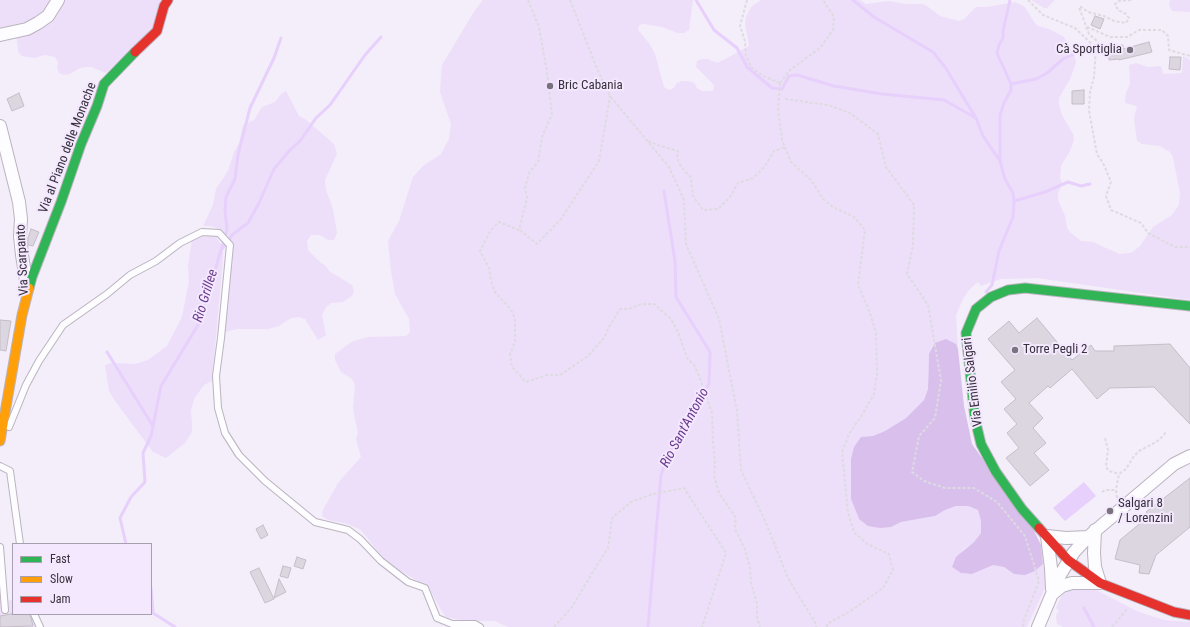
<!DOCTYPE html>
<meta charset="utf-8">
<style>
body{margin:0}
#map{position:relative;width:1190px;height:627px;overflow:hidden;background:#f4edfa;font-family:"Roboto Condensed",sans-serif}
canvas{display:block}
.legend{position:absolute;left:12px;top:543px;width:140px;height:72px;box-sizing:border-box;background:#f4e8ff;border:1px solid #a89fb1;margin:0;padding:5px 7px;list-style:none;font-size:12px;color:#37313c}
.legend li{display:flex;align-items:center;gap:8px;height:20px}
.legend b{width:20px;border:1px solid #a89fb1}
</style>
<div id="map">
<canvas width="1190" height="627"></canvas>
<ul class="legend">
<li><b style="height:5px;background:#30b455"></b>Fast</li>
<li><b style="height:5px;background:#ff9f0a"></b>Slow</li>
<li><b style="height:5px;background:#e5322d"></b>Jam</li>
</ul>
</div>
<script>
const context = document.querySelector('canvas').getContext('2d');
context.lineJoin = 'round';
function paint(path, color) { context.fillStyle = color; context.fill(path, 'evenodd'); }
const poly = rows => new Path2D(rows.map(r => 'M' + r).join(''));
function trace(path, color, width, dash) { context.strokeStyle = color; context.lineWidth = width; context.lineCap = dash ? 'butt' : 'round'; context.setLineDash(dash || []); context.stroke(path); }
function label(font, color, halo, rows, align = 'center') {
  context.font = font + ' "Roboto Condensed",sans-serif'; context.lineWidth = 4; context.setLineDash([]); context.textBaseline = 'middle'; context.strokeStyle = halo; context.fillStyle = color; for (const [text, x, y, turn = 0] of rows) {
    context.save(); context.translate(x, y); context.rotate((+turn || 0) * Math.PI / 180); context.textAlign = isNaN(turn) ? turn : align; if (halo) context.strokeText(text, 0, 0); context.fillText(text, 0, 0); context.restore();
  }
}
const green = poly([
 [0,0,52,0,44,12,31,22,16,27,0,29],
 [62,0,164,0,157,24,106,73,91,67,86,67,80,68,70,74,64,75,59,73,57,68,58,62,55,57,45,55,34,58,22,56,18,52,17,40,14,36],
 [483,0,693,0,689,30,684,33,678,33,662,27,644,24,639,25,638,30,649,43,655,54,664,87,669,90,674,88,677,83,682,81,688,81,694,83,697,88,702,91,713,91,714,85,696,67,697,61,702,59,707,59,718,63,749,46,745,23,746,17,751,7,761,0,860,0,866,4,889,1,905,4,922,4,927,6,940,16,959,21,964,19,976,7,987,7,1015,2,1025,7,1034,22,1038,26,1049,29,1064,37,1075,57,1076,63,1070,79,1059,98,1059,104,1062,115,1073,134,1074,140,1070,151,1061,166,1060,178,1062,183,1058,194,1058,200,1065,216,1067,228,1071,233,1081,241,1093,242,1119,254,1131,253,1135,250,1140,246,1153,227,1172,215,1179,205,1180,193,1173,157,1170,152,1160,146,1142,144,1137,141,1134,118,1137,106,1125,103,1126,93,1130,84,1129,65,1136,63,1148,67,1161,66,1163,74,1182,73,1183,56,1190,60,1190,300,1037,278,1001,279,981,286,978,282,969,290,963,299,956,315,958,349,956,344,929,354,928,389,924,400,906,418,885,431,873,436,861,438,851,499,859,519,891,527,901,522,935,516,945,510,956,506,968,506,978,510,981,521,981,533,974,542,964,549,952,567,961,573,972,574,992,564,1004,567,1014,574,1035,571,1043,564,1047,571,1045,588,1027,627,508,627,495,621,464,621,446,617,442,612,429,588,399,570,383,558,361,530,348,524,328,520,322,516,323,510,338,483,361,457,356,439,358,433,353,409,355,385,352,379,341,372,335,360,335,354,353,341,369,337,406,336,410,332,409,319,395,294,391,271,388,241,399,221,413,177,423,166,441,154,449,139,451,124,440,92,442,65,475,10],
 [1031,0,1055,0,1047,8,1044,8],
 [1170,0,1190,0,1190,12,1172,11,1169,5],
 [286,91,299,116,305,119,334,144,337,154,325,180,326,190,333,209,337,233,334,240,328,240,320,235,311,235,307,241,308,250,320,262,326,266,329,271,352,285,354,291,352,296,343,302,331,303,326,307,322,315,326,335,318,340,305,319,299,317,291,318,279,326,268,329,238,329,224,332,232,242,227,235,221,230,211,226,203,226,213,205,216,189,228,171,234,152,239,143,243,125,254,120,262,107,275,102,281,94],
 [202,235,216,236,223,248,223,258,212,381,204,385,194,399,191,411,192,424,192,432,185,443,166,458,153,452,115,401,109,391,105,365,111,363,135,364,148,360,167,346,182,317,189,281,188,265,192,240],
 [1090,587,1139,612,1164,620,1190,622,1190,627,1063,627,1057,624,1056,616,1059,610,1056,608,1062,595,1069,590,1075,588],
 [13,600,13,614,32,614,37,627,0,627,0,601]
]);
const forest = poly([
 [946,339,956,344,958,349,964,406,972,444,1033,529,1041,545,1043,564,1035,571,1025,575,1014,574,1004,567,993,565,972,574,961,573,952,567,956,557,974,542,981,533,981,521,978,510,968,506,956,506,945,510,935,516,901,522,891,527,880,528,868,526,859,519,851,499,851,459,854,447,861,437,873,436,885,431,906,418,924,400,928,389,929,354,935,343]
]);
const water = poly([
 [1084,482,1096,496,1065,521,1053,508]
]);
const stream = poly([
 [696,0,714,30,737,48,747,67,772,88,782,89,789,76,797,75,834,86,882,94,944,100,976,118],
 [853,0,874,17,933,52,945,67,976,118,983,136,1000,161],
 [1011,84,1036,79,1047,73,1063,59,1081,51],
 [1014,201,1045,192,1068,182,1081,186,1090,184],
 [222,249,233,234,248,223,259,203,274,169,290,150,300,141,316,118,330,105,365,55,381,37],
 [986,292,992,285,999,251,1013,217,1014,201,1013,193,1005,179,1000,161,1000,115,1004,103,1011,90,1011,84,997,53,999,45,1003,38,1003,31,1010,0],
 [107,352,153,426],
 [126,544,120,518,131,497,145,482,143,453,151,436,161,386,201,320,206,294,216,267,227,230,225,210,226,197,235,179,238,155,250,108,274,58,281,38],
 [151,587,153,613,175,627],
 [1084,608,1094,627],
 [648,627,661,475,668,455,709,384,710,352,676,297,675,261,664,191]
]);
const building = poly([
 [1095,16,1104,19,1100,29,1091,25,1095,16],
 [1149,42,1152,52,1119,60,1119,59,1109,60,1109,45,1123,45,1123,49,1149,42],
 [1170,57,1181,57,1180,70,1169,69,1170,57],
 [1084,90,1084,104,1072,104,1072,91,1084,90],
 [19,93,24,106,12,111,7,99,19,93],
 [31,229,39,232,33,246,28,245,28,238,31,229],
 [1037,318,1072,360,1091,345,1095,351,1114,351,1114,346,1170,344,1190,368,1190,424,1154,387,1110,388,1097,399,1072,369,1050,388,1048,386,1029,403,1043,418,1033,428,1046,443,1034,453,1049,470,1030,486,1006,458,1019,448,1007,433,1017,424,1004,409,1016,399,1001,382,1015,370,988,339,1009,321,1019,333,1037,318],
 [0,320,11,321,6,351,0,350,0,320],
 [1190,478,1190,527,1156,555,1149,574,1139,573,1140,565,1115,559,1120,540,1149,516,1146,512,1190,478],
 [263,525,268,535,261,539,256,529,263,525],
 [297,557,306,560,303,569,294,566,297,557],
 [283,566,291,568,288,578,280,576,283,566],
 [259,568,274,599,265,603,250,572,259,568],
 [279,579,286,592,274,598,279,579],
 [11,614,30,614,33,626,0,627,0,616,11,614]
]);
const path = poly([
 [528,0,539,27,547,72,552,114,542,137,538,162,529,173,525,188,527,198,519,230,499,222,491,230,480,251,489,268,491,281,495,292,511,310,515,318,515,342,510,354,512,367,526,382,547,375,560,375,588,356,604,338,609,327,620,309,629,309,641,304,654,304,671,319,678,332,687,358,694,365,699,376,712,413,713,442,715,464,714,475,719,493,736,518,735,529,745,549,750,568,751,583,757,604,757,617,760,627],
 [570,0,598,71,610,96,669,167,684,200,686,244,719,319,737,411,741,470,766,523,788,578,816,624,816,627],
 [747,0,740,26,745,41,746,56,751,67,763,76,780,83],
 [1028,0,1043,15,1075,28,1096,48],
 [1131,0,1119,1,1115,4,1118,10,1126,14,1129,18,1126,23,1114,21,1104,16,1088,12,1081,7,1079,7,1089,34,1098,42,1098,46,1096,48,1094,77,1090,92,1089,111,1097,154,1104,165,1111,182,1106,196,1111,210,1141,223,1148,233,1175,247,1190,247],
 [1087,27,1110,37,1127,37,1139,30,1162,30,1168,36,1169,50,1190,56],
 [780,83,778,109,782,140,791,162,811,180,824,200,833,207,854,217,865,230,858,285,869,310,876,333,877,374,874,394,862,415,849,434,842,452,848,513,854,532,867,544,889,554,893,570,883,588,849,612,827,624,827,627],
 [780,83,790,70,820,48,833,30,834,17,823,0],
 [785,99,828,105,850,113,878,134,886,167,914,205,913,245,907,274,928,305,941,380,935,418,919,436,912,472,924,481,945,488,974,488,997,502,1025,536,1039,581,1024,620,1023,627],
 [648,141,660,146,678,151,677,158,680,165,691,178,693,196,703,210,718,209,730,197,738,183,753,178,765,166,774,151,785,147],
 [520,230,537,244,561,219,599,161,610,96],
 [1105,438,1108,450,1106,467,1109,471,1119,474],
 [1102,492,1105,490,1116,490],
 [1117,498,1116,490,1119,474,1126,469,1134,456,1139,451,1156,442,1161,438,1166,432],
 [554,627,572,607,594,570,608,548,612,518,631,502,653,494,684,488,726,553,702,627],
 [1112,627,1128,608]
]);
const lane = poly([
 [9,427,26,385,39,361,63,325,107,294,130,275,156,261,180,243,202,232,219,233,230,245,221,338,216,376,218,408,225,433,239,455,265,481,315,522,348,530,360,539,381,561,408,582,425,588,437,618,452,624,475,624,480,627],
 [0,466,10,471,20,544],
 [0,547,5,610],
 [34,614,40,627]
]);
const street = poly([
 [0,35,27,29,38,23,48,16,58,0],
 [0,126,19,202,21,219,20,236,22,255,27,287],
 [1052,589,1051,568,1047,536,1066,538,1088,537],
 [1052,594,1062,586,1072,583,1100,583,1095,567,1094,553,1095,530],
 [1038,627,1060,575,1074,552,1088,537,1174,464,1190,456]
]);
const fast = poly([
 [29,288,32,277,61,202,81,144,97,106,104,84,135,52],
 [1039,528,1022,509,996,472,981,444,975,419,966,333,976,309,991,297,1008,290,1025,288,1190,306]
]);
const slow = poly([
 [0,441,22,315,29,288]
]);
const jam = poly([
 [135,52,157,31,164,6,168,0],
 [1039,528,1068,560,1100,583,1174,612,1190,615]
]);
const markers = [
 [1130,50,4,"#79737e"],
 [550,86,4,"#79737e"],
 [1015,350,4,"#79737e"],
 [1110,511,4,"#79737e"]
];
const poiNames = [
 ["Cà Sportiglia",1122,50,"right"],
 ["Bric Cabania",558,86],
 ["Torre Pegli 2",1023,350],
 ["Salgari 8",1118,504],
 ["/ Lorenzini",1118,519]
];
const streetNames = [
 ["Via al Piano delle Monache",68,148,-69],
 ["Via Scarpanto",23,260,-93],
 ["Via Emilio Salgari",973,382,-97]
];
const waterNames = [
 ["Rio Grillee",206,296,-73],
 ["Rio Sant'Antonio",685,428,-62]
];
paint(green, '#eddff9');
paint(forest, '#d8bfec');
paint(water, '#e7d0fc');
trace(stream, '#e7d0fc', 3);
paint(building, '#dcd6e1');
trace(building, '#c4bec8', 1);
trace(lane, '#bab4bf', 8);
trace(street, '#bab4bf', 14);
trace(fast, '#bab4bf', 11);
trace(slow, '#bab4bf', 11);
trace(jam, '#bab4bf', 11);
trace(path, '#dddbe0', 2, [3, 2]);
trace(lane, '#fdfcfe', 6);
trace(street, '#fdfcfe', 12);
trace(fast, '#30b455', 9);
trace(slow, '#ff9f0a', 9);
trace(jam, '#e5322d', 9);
for (const [x, y, r, color] of markers) { const dot = new Path2D(); dot.arc(x, y, r, 0, 2 * Math.PI); context.fillStyle = color; context.fill(dot); trace(dot, '#f4e8ff', 1.5); }
label('13px', '#37313c', '#f4e8ff', poiNames, 'left');
label('13px', '#37313c', '#f4e8ff', streetNames);
label('italic 14px', '#6b3a8e', '#f4e8ff', waterNames);
</script>
